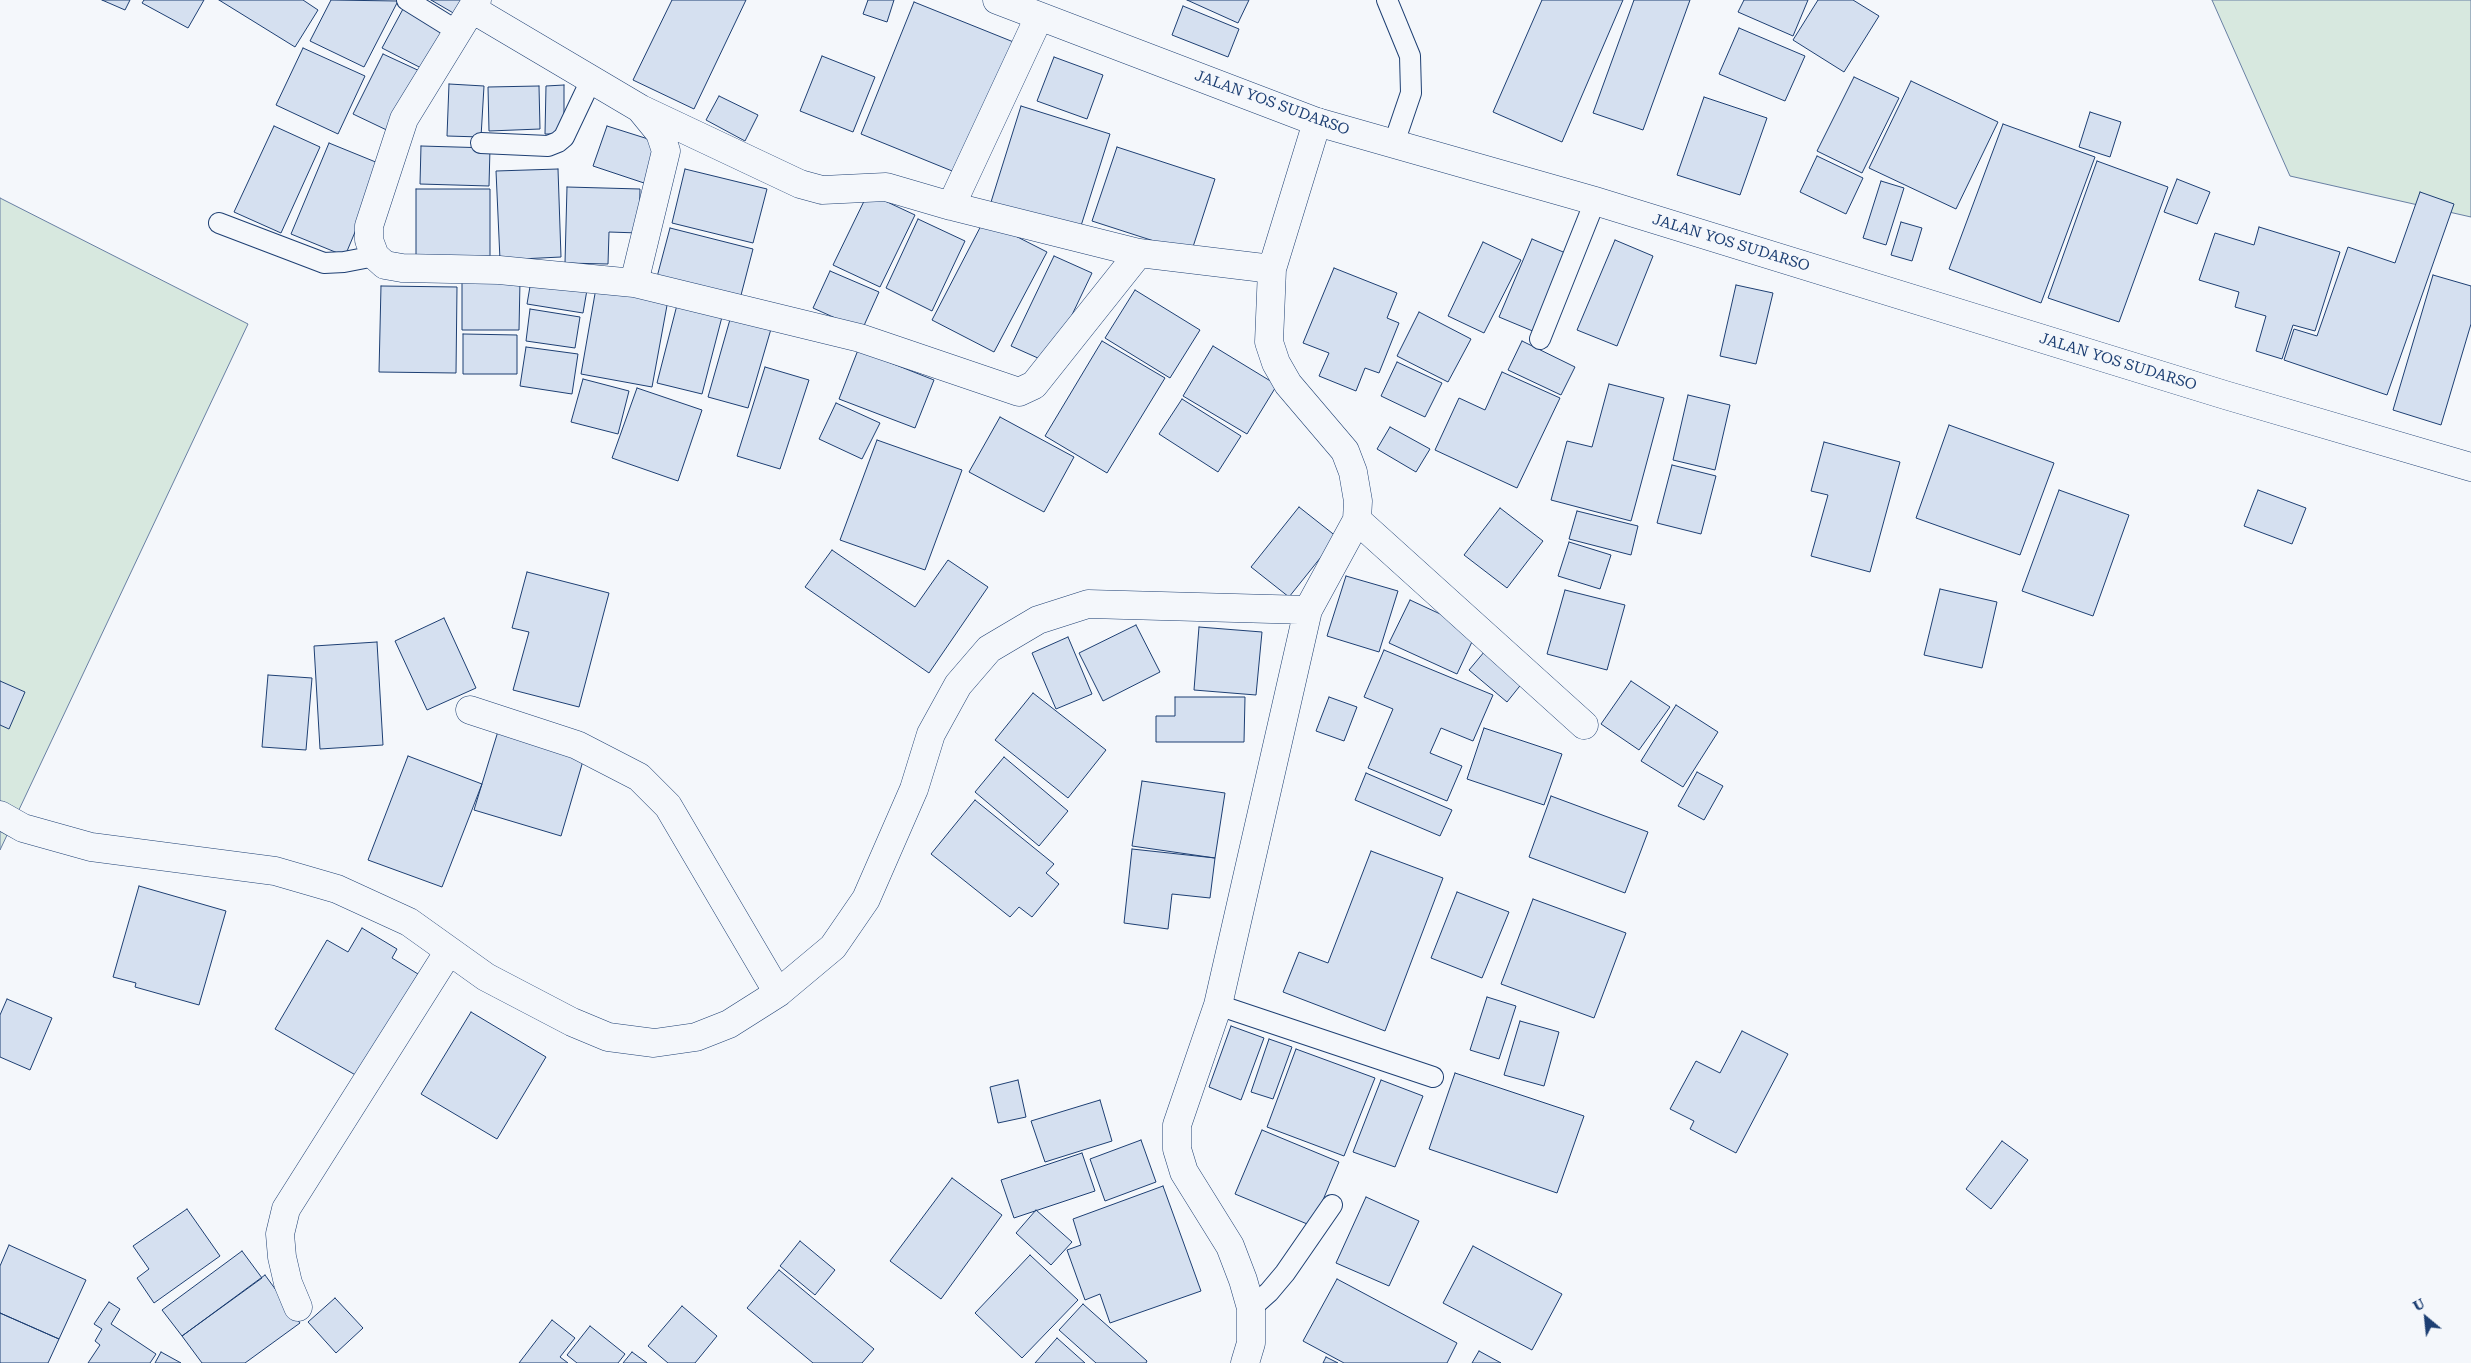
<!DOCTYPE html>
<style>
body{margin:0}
#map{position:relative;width:2471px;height:1363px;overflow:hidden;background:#f4f7fb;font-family:"Roboto Serif",serif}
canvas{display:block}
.north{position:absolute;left:2401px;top:1293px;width:50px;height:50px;-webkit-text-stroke:4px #f4f7fb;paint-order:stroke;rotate:332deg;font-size:14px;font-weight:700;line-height:20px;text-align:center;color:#1d3f73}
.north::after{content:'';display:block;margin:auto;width:18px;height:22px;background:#1d3f73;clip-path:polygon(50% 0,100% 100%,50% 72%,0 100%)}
</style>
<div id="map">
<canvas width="2471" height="1363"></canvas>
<div class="north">U</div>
</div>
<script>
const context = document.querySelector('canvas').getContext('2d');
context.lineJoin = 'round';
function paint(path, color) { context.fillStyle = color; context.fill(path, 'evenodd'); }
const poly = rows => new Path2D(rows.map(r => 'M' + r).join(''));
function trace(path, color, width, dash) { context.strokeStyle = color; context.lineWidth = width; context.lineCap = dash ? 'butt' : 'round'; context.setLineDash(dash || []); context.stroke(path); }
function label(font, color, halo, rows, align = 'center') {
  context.font = font + ' "Roboto Serif",serif'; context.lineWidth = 4; context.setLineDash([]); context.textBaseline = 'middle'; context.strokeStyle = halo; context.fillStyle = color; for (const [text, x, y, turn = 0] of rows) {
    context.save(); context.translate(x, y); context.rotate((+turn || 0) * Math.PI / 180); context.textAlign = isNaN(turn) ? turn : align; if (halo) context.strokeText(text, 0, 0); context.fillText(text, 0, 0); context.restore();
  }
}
const green = poly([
 [2212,0,2471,0,2471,217,2290,176,2212,0],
 [0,198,248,324,0,850,0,198]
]);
const building = poly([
 [102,0,130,0,125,10,102,0],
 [144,0,204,0,188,28,142,3,144,0],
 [219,0,303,0,318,10,295,47,219,0],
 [331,0,398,1,364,67,310,41,331,0],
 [431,0,473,0,462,18,431,0],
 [672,0,746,0,694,109,633,80,672,0],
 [868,0,894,0,887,22,863,14,868,0],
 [1187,0,1249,0,1238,23,1187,0],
 [1542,0,1623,0,1562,142,1493,112,1542,0],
 [1634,0,1690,0,1643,130,1593,113,1634,0],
 [1744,0,1808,0,1793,36,1738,12,1744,0],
 [1818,0,1853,0,1879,16,1844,72,1793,40,1818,0],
 [914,2,1016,43,962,175,861,134,914,2],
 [1183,6,1239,29,1228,57,1172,35,1183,6],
 [403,9,450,34,429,72,382,48,403,9],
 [1739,28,1805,56,1785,101,1719,74,1739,28],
 [303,48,365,76,338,134,276,105,303,48],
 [383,54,424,73,395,134,353,114,383,54],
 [822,56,875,77,853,132,800,111,822,56],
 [1054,57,1103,75,1087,119,1037,101,1054,57],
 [1854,77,1899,98,1862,173,1817,151,1854,77],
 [1911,81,1998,122,1956,209,1869,168,1911,81],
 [449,84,484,86,481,137,447,136,449,84],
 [564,85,564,134,545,134,546,86,564,85],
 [539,86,540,129,489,131,488,87,539,86],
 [719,96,758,115,745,141,706,120,719,96],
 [1704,97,1767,118,1740,195,1677,175,1704,97],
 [1021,106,1110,134,1080,229,991,202,1021,106],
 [2090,112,2121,122,2110,157,2079,147,2090,112],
 [2003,124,2095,157,2041,303,1949,269,2003,124],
 [274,126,320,147,281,233,234,212,274,126],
 [607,126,664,144,650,185,593,166,607,126],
 [329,143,383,165,345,256,291,234,329,143],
 [421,146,490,148,489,186,420,184,421,146],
 [1117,147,1215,179,1191,253,1092,221,1117,147],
 [1817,156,1863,178,1846,214,1800,192,1817,156],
 [2097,161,2168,187,2119,322,2048,298,2097,161],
 [558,169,561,257,500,260,496,171,558,169],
 [685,169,767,189,753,243,672,223,685,169],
 [2177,179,2210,192,2197,224,2164,212,2177,179],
 [1881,181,1904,188,1886,245,1863,238,1881,181],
 [567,187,640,189,639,233,609,232,608,264,565,263,567,187],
 [416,189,490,189,490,256,416,256,416,189],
 [2420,192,2454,204,2387,395,2284,360,2294,329,2317,336,2348,247,2395,263,2420,192],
 [868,193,915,215,880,287,833,265,868,193],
 [918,219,965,241,932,311,886,288,918,219],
 [984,220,1047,252,994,352,932,320,984,220],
 [1901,222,1922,228,1912,261,1891,255,1901,222],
 [2259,227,2340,252,2315,331,2293,325,2282,359,2256,351,2266,316,2235,307,2239,292,2199,280,2215,233,2254,245,2259,227],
 [670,228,753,249,740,299,657,277,670,228],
 [1532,239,1568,254,1535,332,1499,317,1532,239],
 [1615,240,1653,256,1617,346,1577,330,1615,240],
 [1483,242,1521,260,1484,333,1448,316,1483,242],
 [1054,256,1092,273,1049,363,1011,346,1054,256],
 [1334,268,1397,293,1387,318,1399,323,1379,373,1365,368,1356,391,1319,376,1329,353,1303,343,1334,268],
 [830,271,879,292,862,330,813,308,830,271],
 [532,275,588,284,583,313,527,304,532,275],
 [2433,275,2471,286,2471,324,2441,425,2393,410,2433,275],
 [462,281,520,281,519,330,462,330,462,281],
 [1736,285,1773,293,1756,364,1720,356,1736,285],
 [381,286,457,287,456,373,379,372,381,286],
 [596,288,668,300,652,387,581,374,596,288],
 [1135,290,1200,330,1170,378,1105,338,1135,290],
 [678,301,723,313,702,394,657,383,678,301],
 [530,309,580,317,575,348,526,341,530,309],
 [1419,312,1471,339,1448,382,1397,356,1419,312],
 [731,316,771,329,748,408,708,397,731,316],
 [463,334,517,335,517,374,463,374,463,334],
 [1102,341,1165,378,1107,473,1045,436,1102,341],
 [1522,341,1575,367,1561,395,1508,370,1522,341],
 [1213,346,1277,385,1247,434,1183,396,1213,346],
 [526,347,578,354,572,394,520,386,526,347],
 [858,350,934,380,915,428,839,399,858,350],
 [1397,362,1442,383,1425,417,1381,396,1397,362],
 [765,367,809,380,780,469,737,456,765,367],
 [1502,372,1560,398,1517,488,1435,450,1459,398,1485,410,1502,372],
 [583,379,629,391,618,434,571,422,583,379],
 [1609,384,1664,398,1631,521,1551,500,1567,441,1592,447,1609,384],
 [637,388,702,410,678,481,612,458,637,388],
 [1688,395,1730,405,1715,470,1673,460,1688,395],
 [1182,399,1241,436,1218,472,1159,434,1182,399],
 [836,403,880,423,862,459,819,439,836,403],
 [1000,417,1074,457,1044,512,969,472,1000,417],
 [1949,425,2054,463,2020,555,1916,518,1949,425],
 [1390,427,1430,449,1416,472,1377,449,1390,427],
 [877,440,962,470,925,570,840,540,877,440],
 [1824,442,1900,462,1870,572,1811,556,1828,495,1811,491,1824,442],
 [1672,465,1716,476,1701,534,1657,523,1672,465],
 [2059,490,2129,515,2093,616,2022,591,2059,490],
 [2258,490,2306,508,2292,544,2244,526,2258,490],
 [1299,507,1337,537,1289,597,1251,567,1299,507],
 [1500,508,1543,541,1507,588,1464,555,1500,508],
 [1577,511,1638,526,1631,555,1569,539,1577,511],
 [1569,542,1611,555,1600,589,1558,576,1569,542],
 [832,550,915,607,948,560,988,587,929,673,805,587,832,550],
 [527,572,609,593,579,707,513,690,529,632,512,628,527,572],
 [1346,576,1398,591,1379,652,1327,636,1346,576],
 [1940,589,1997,602,1982,668,1924,655,1940,589],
 [1565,590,1625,605,1607,670,1547,654,1565,590],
 [1410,600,1477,631,1457,674,1389,643,1410,600],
 [444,618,476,688,427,710,395,641,444,618],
 [1136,625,1160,672,1103,701,1079,653,1136,625],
 [1199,627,1262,632,1256,695,1194,690,1199,627],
 [1068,637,1092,694,1056,709,1032,653,1068,637],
 [377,642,383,745,320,749,314,646,377,642],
 [1490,645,1527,677,1507,702,1469,670,1490,645],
 [1384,650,1493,695,1473,741,1441,728,1430,753,1462,766,1447,801,1368,768,1393,709,1364,697,1384,650],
 [268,675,312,678,306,750,262,747,268,675],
 [0,681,25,692,9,729,0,725,0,681],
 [1631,681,1670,707,1639,750,1601,724,1631,681],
 [1033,693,1106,750,1068,798,995,740,1033,693],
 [1175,697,1245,697,1244,742,1156,742,1156,716,1175,716,1175,697],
 [1329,697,1357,707,1344,741,1316,731,1329,697],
 [1676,705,1718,732,1683,787,1641,761,1676,705],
 [499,728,585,754,561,836,474,810,499,728],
 [1484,728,1562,754,1544,805,1467,779,1484,728],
 [408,756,482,784,442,887,368,860,408,756],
 [1004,757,1068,811,1039,846,975,792,1004,757],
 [1697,772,1723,786,1704,820,1678,806,1697,772],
 [1366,773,1452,810,1440,836,1355,800,1366,773],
 [1142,781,1225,793,1215,858,1132,846,1142,781],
 [1551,796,1648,832,1625,893,1529,857,1551,796],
 [975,800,1054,864,1046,873,1059,884,1032,917,1019,907,1010,917,931,854,975,800],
 [1132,849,1215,858,1210,898,1172,894,1168,929,1124,923,1132,849],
 [1371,851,1443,878,1385,1031,1283,992,1299,952,1328,963,1371,851],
 [139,886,226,911,199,1005,135,987,136,983,113,977,139,886],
 [1457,892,1509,912,1482,978,1431,958,1457,892],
 [1533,899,1626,933,1594,1018,1501,984,1533,899],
 [362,928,397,949,392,958,418,974,359,1077,275,1029,327,940,348,952,362,928],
 [1487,997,1516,1006,1499,1059,1470,1050,1487,997],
 [7,999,52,1018,30,1070,0,1057,0,1015,7,999],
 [471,1012,546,1057,497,1139,421,1094,471,1012],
 [1520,1021,1559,1032,1544,1086,1504,1075,1520,1021],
 [1231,1026,1264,1038,1241,1100,1209,1087,1231,1026],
 [1742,1031,1788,1054,1736,1153,1690,1129,1694,1121,1670,1109,1696,1061,1720,1073,1742,1031],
 [1269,1039,1292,1047,1273,1099,1251,1092,1269,1039],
 [1296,1049,1375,1078,1344,1156,1267,1127,1296,1049],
 [1455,1073,1584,1116,1557,1193,1429,1149,1455,1073],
 [1018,1080,1026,1117,998,1123,990,1087,1018,1080],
 [1381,1080,1423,1096,1395,1167,1353,1152,1381,1080],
 [1100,1100,1112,1141,1045,1162,1031,1121,1100,1100],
 [1262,1130,1339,1162,1312,1226,1235,1194,1262,1130],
 [1141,1140,1156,1182,1105,1201,1090,1159,1141,1140],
 [2002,1141,2028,1160,1991,1209,1966,1189,2002,1141],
 [1082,1153,1095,1191,1014,1218,1001,1180,1082,1153],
 [952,1178,1002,1215,941,1299,890,1261,952,1178],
 [1163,1186,1201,1291,1110,1323,1100,1294,1085,1300,1067,1250,1081,1245,1073,1219,1163,1186],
 [1366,1197,1419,1221,1389,1286,1336,1263,1366,1197],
 [187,1209,220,1256,154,1303,137,1278,149,1269,133,1246,187,1209],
 [1036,1210,1072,1242,1051,1265,1016,1233,1036,1210],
 [800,1241,835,1270,815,1295,780,1266,800,1241],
 [9,1245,86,1280,59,1339,0,1313,0,1266,9,1245],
 [1473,1246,1562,1294,1532,1350,1443,1303,1473,1246],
 [242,1251,262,1278,182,1336,162,1310,242,1251],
 [1030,1255,1078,1300,1022,1358,975,1313,1030,1255],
 [779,1270,874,1349,862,1363,813,1363,747,1308,779,1270],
 [265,1275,300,1323,245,1363,202,1363,182,1336,265,1275],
 [1337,1279,1457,1343,1447,1363,1344,1363,1303,1341,1337,1279],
 [335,1298,363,1328,336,1353,308,1322,335,1298],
 [109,1302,120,1309,111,1324,156,1354,150,1363,88,1363,100,1345,95,1341,102,1329,94,1324,109,1302],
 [1083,1304,1147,1361,1146,1363,1096,1363,1059,1330,1083,1304],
 [682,1306,717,1336,695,1363,668,1363,648,1346,682,1306],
 [0,1313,59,1339,48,1363,0,1363,0,1313],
 [552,1320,575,1338,560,1357,568,1363,519,1363,552,1320],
 [590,1326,625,1354,618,1363,577,1363,567,1355,590,1326],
 [1057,1338,1085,1363,1035,1363,1057,1338],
 [1479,1351,1501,1363,1472,1363,1479,1351],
 [161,1352,181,1363,155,1363,161,1352],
 [632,1352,647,1363,623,1363,632,1352],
 [1326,1357,1338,1363,1323,1363,1326,1357]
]);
const lane = poly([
 [407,0,457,31],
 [1387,0,1410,56,1411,93,1394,143],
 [481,143,548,146,558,142,564,137,591,80],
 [219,223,324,263,344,262,375,256],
 [1540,339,1595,201],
 [1218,1005,1433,1077],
 [1251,1308,1269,1292,1285,1273,1332,1205]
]);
const street = poly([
 [477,0,404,119,369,226,369,240,375,256,385,265,402,268,499,270,634,283,860,338,1019,392,1034,385,1139,253],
 [472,9,641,109,800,184,822,190,886,187,951,206,1139,253,1272,269],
 [1317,122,1272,269,1269,342,1276,363,1288,384,1345,451,1353,472,1358,501,1357,520,1584,725],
 [951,206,1039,17],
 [634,283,666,151,660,133,642,111],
 [470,710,577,745,639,777,668,806,778,993],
 [0,815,23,828,91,847,275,871,337,889,409,922,486,977,572,1022,608,1037,654,1043,696,1037,729,1024,778,993,833,947,866,899,914,789,931,734,958,685,989,649,1038,620,1088,604,1308,610],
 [298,1307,288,1283,282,1257,280,1234,286,1209,449,951],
 [1245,1363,1251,1343,1251,1308,1243,1280,1230,1246,1184,1172,1177,1149,1177,1125,1218,1005,1308,610,1357,520]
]);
const highway = poly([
 [997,0,1317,122,1595,201,2225,395,2471,467]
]);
const streetNames = [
 ["JALAN YOS SUDARSO",1272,103,20],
 ["JALAN YOS SUDARSO",1731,243,17],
 ["JALAN YOS SUDARSO",2118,362,17]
];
paint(green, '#d7e8df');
trace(green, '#687fa3', 1);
paint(building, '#d5e0f0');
trace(building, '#1d3f73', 1);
trace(lane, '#1d3f73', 22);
trace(street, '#1d3f73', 29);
trace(highway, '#1d3f73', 29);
trace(lane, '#f4f7fb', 20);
trace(street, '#f4f7fb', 28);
trace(highway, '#f4f7fb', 28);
label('15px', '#1d3f73', '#f4f7fb', streetNames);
</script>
